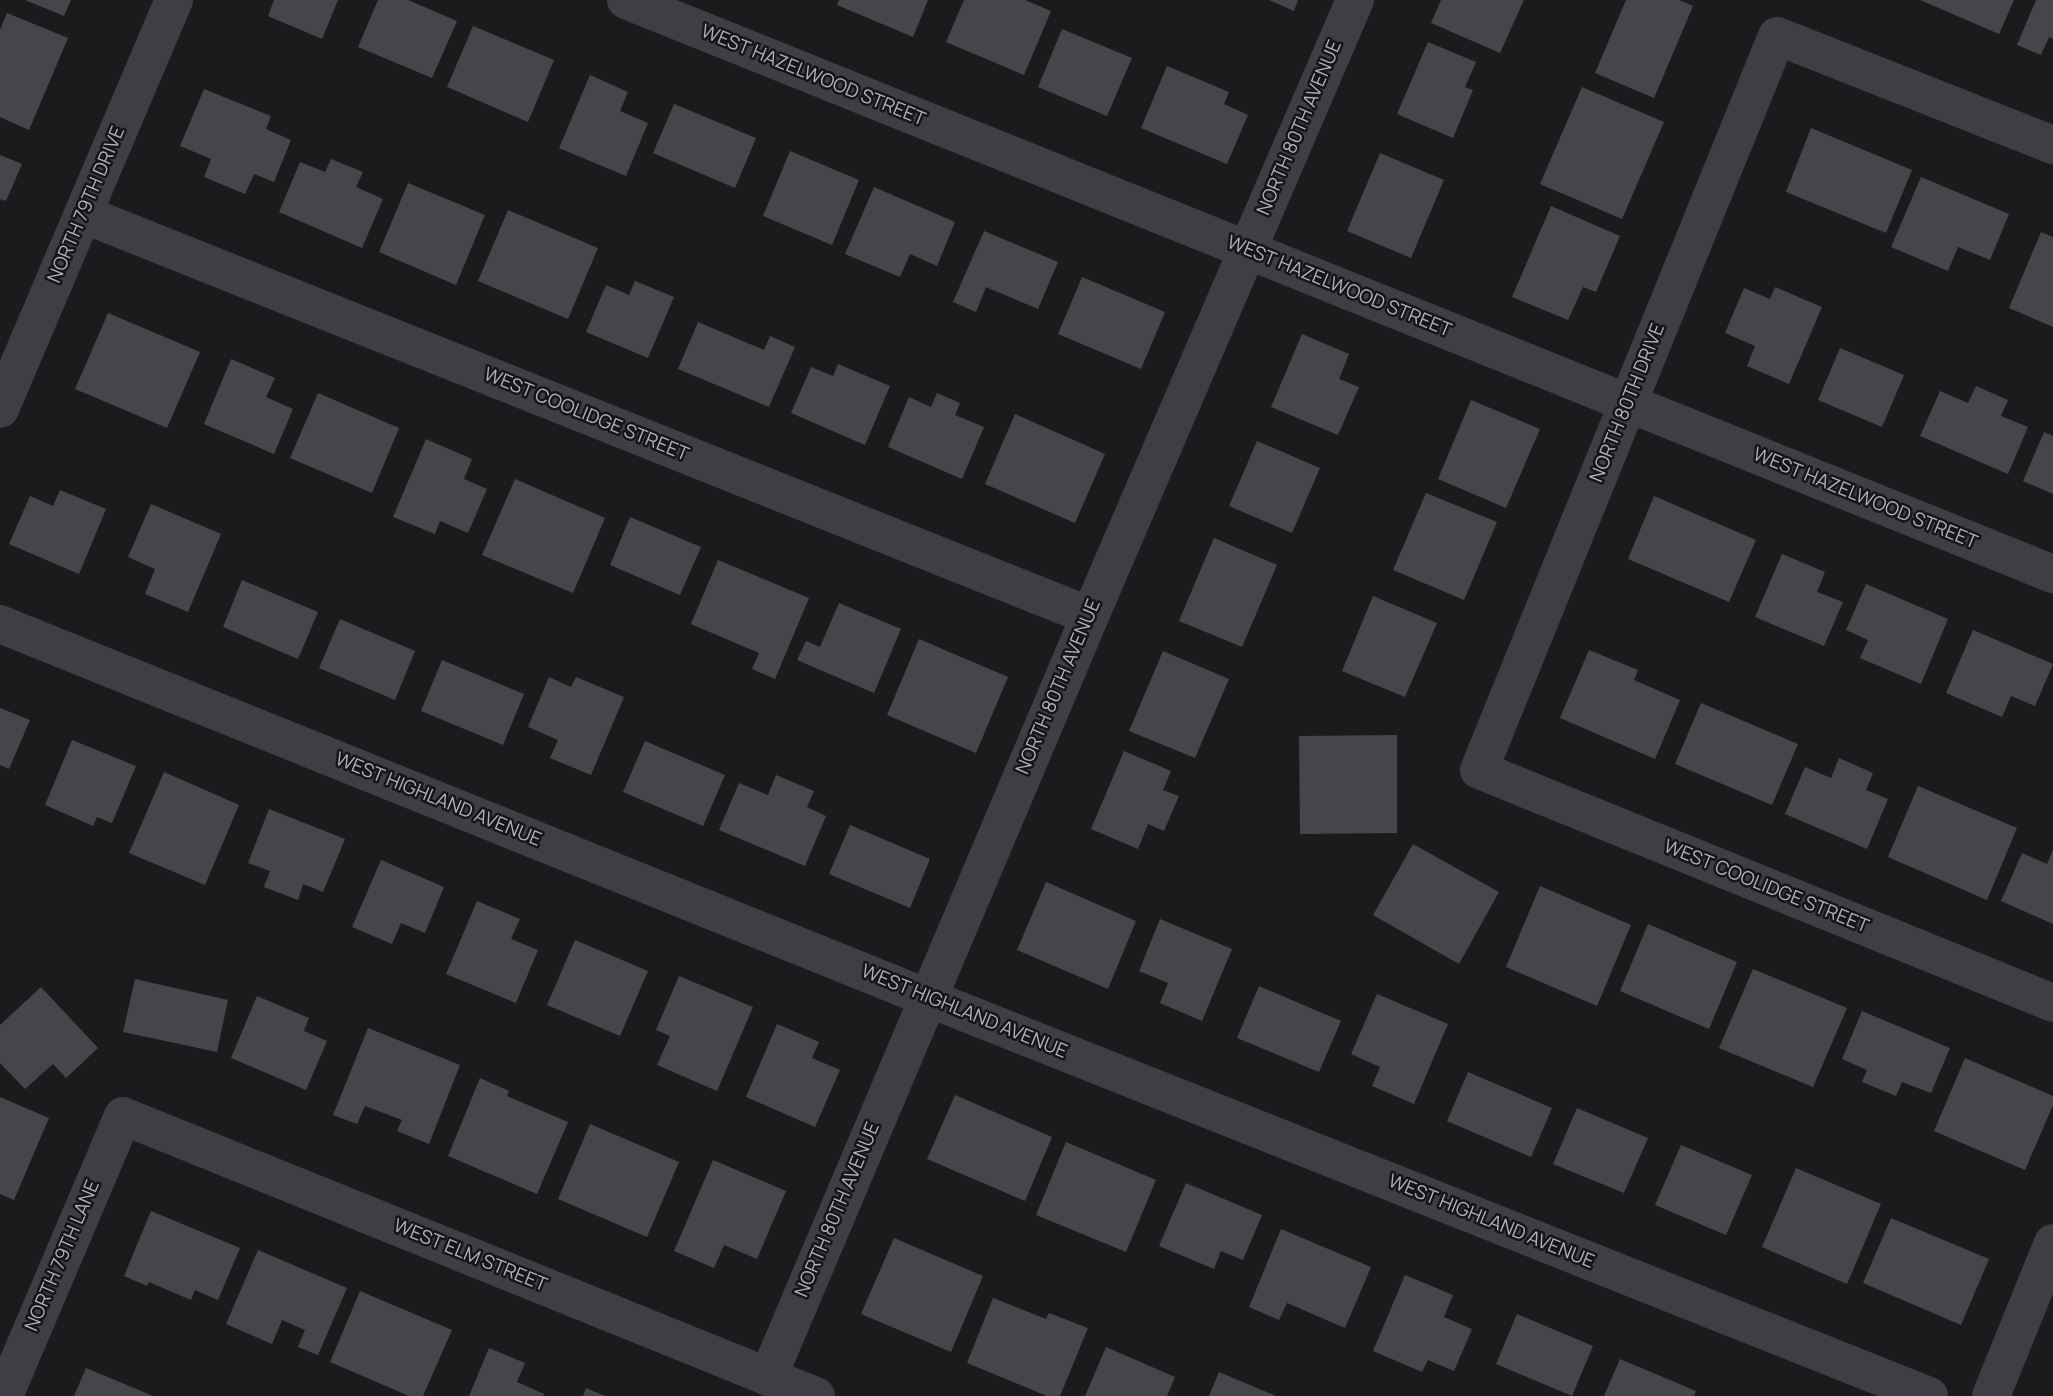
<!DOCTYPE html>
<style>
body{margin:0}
canvas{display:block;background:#1b1b1d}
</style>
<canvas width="2053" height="1396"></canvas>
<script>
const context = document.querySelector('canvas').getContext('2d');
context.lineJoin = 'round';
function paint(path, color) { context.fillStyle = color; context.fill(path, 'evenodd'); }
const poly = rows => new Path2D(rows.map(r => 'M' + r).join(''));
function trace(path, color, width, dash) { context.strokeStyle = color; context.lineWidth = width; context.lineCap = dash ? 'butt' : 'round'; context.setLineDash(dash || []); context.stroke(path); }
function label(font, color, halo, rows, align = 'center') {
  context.font = font + ' Manrope,sans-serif'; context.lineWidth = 5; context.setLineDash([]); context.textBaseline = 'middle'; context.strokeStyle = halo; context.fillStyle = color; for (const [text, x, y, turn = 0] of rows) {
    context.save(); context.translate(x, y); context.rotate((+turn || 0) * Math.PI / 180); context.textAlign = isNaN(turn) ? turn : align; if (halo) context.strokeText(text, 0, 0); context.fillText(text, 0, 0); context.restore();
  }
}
const building = poly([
 [25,0,71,0,64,16],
 [274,0,338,0,322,39,268,16],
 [378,0,408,0,457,21,432,78,358,47],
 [839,0,928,0,913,37,837,5],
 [964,0,1025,0,1051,11,1024,75,946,42],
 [1269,0,1298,0,1294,11],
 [1441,0,1524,0,1500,53,1431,23],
 [1626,0,1679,0,1693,6,1654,98,1595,73],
 [1920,0,2014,0,1999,34],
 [2036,0,2053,0,2053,39,2049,37,2041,55,2017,45],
 [7,13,68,38,29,130,0,117,0,30],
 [473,26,554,60,528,122,447,87],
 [1062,29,1132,58,1107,116,1038,87],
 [1428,42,1476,62,1465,87,1473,90,1453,138,1397,114],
 [1167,66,1229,92,1224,104,1248,115,1227,164,1141,128],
 [590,75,628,92,620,111,648,123,626,176,559,148],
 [1582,87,1664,122,1622,219,1540,184],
 [204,89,271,116,266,129,291,140,274,182,254,174,245,194,204,177,211,159,180,146],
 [674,104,756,138,735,188,653,153],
 [1811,128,1912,170,1886,233,1786,192],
 [790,151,859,180,832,245,763,216],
 [1380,153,1444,180,1411,258,1347,231],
 [0,155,22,164,6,201,0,199],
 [331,159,363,172,356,187,383,199,362,248,279,212,300,162,325,172],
 [1921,177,2009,214,1990,260,1958,247,1948,271,1891,247],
 [408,183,485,215,456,285,379,252],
 [874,187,955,222,937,266,910,254,900,277,845,254],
 [1551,206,1620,236,1596,292,1583,287,1568,320,1512,297],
 [508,210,598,248,568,319,478,281],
 [984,231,1058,262,1038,309,986,287,976,312,953,302],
 [2041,232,2053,237,2053,327,2009,308],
 [1082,277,1165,312,1141,369,1058,334],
 [635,281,674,297,648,358,586,332,606,285,629,295],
 [1775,287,1822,307,1789,384,1747,366,1755,346,1725,333,1744,288,1770,299],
 [108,313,200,352,167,428,75,389],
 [698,322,764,350,770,336,795,347,769,407,678,369],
 [1302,334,1349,354,1339,379,1359,387,1338,435,1271,407],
 [1840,348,1904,375,1882,427,1818,400],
 [231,359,275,378,266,397,293,409,274,454,204,424],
 [838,364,890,386,865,445,791,413,811,367,833,376],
 [1976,386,2008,400,2001,416,2028,427,2008,474,1920,436,1940,391,1968,403],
 [318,393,399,428,372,493,290,458],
 [937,393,960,403,955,415,984,427,962,479,888,447,909,397,931,407],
 [1471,400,1540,429,1506,508,1438,479],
 [1015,414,1105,454,1075,523,985,484],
 [2044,432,2053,436,2053,494,2023,481],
 [426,439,472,459,464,479,487,489,468,533,440,521,435,534,393,517],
 [1257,441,1320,468,1292,533,1229,506],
 [515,479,605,518,573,593,482,555],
 [60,490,106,509,79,574,9,544,30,496,53,506],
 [1426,493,1497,522,1464,600,1393,570],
 [1654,496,1756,540,1729,602,1628,559],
 [151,504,221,534,188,612,145,594,155,569,128,557],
 [630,517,701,547,680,595,610,565],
 [1214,538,1277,565,1242,647,1179,621],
 [1782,554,1825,572,1817,592,1843,602,1824,646,1755,617],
 [718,560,809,598,775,679,752,669,759,653,691,624],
 [242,580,318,612,298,659,223,627],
 [1866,584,1948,619,1921,684,1860,658,1868,640,1846,630],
 [1373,596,1437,623,1405,697,1342,671],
 [839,603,901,629,874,693,797,660,806,641,820,647],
 [340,619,415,651,395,700,319,668],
 [1973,630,2053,664,2035,706,2011,696,2002,717,1946,693],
 [919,639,1008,677,976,753,887,715],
 [1589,650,1638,670,1634,680,1680,700,1655,759,1560,718],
 [1163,651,1229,679,1195,758,1129,731],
 [442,660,524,694,503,745,421,711],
 [549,677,571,687,576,677,624,697,591,775,550,758,558,740,528,727],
 [1701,703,1798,744,1772,805,1675,764],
 [0,708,30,720,9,769,0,765],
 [1397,735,1397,833,1300,834,1299,736],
 [72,740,136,766,112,823,97,817,93,826,45,805],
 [645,741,725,775,703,826,623,792],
 [1124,751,1171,771,1163,790,1179,796,1164,831,1148,824,1138,849,1091,829],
 [1839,758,1873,773,1866,790,1888,799,1867,849,1785,814,1805,767,1831,778],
 [164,772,239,805,205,885,129,853],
 [776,775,814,791,807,807,826,816,805,866,719,830,739,783,768,795],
 [1918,786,2017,828,1987,900,1888,857],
 [269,809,345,839,323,892,303,884,298,900,264,887,270,871,248,863],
 [850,825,930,859,910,908,829,874],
 [1413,844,1499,892,1459,964,1373,915],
 [2053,849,2053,924,2001,901,2022,853,2047,864],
 [381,860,444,887,425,933,401,923,392,944,352,927],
 [1046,882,1136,921,1108,989,1017,950],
 [1540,886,1631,925,1597,1006,1506,967],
 [477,901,520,919,511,939,538,950,516,1003,446,974],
 [1160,919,1232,949,1202,1021,1160,1003,1168,983,1139,971],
 [1648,924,1737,962,1709,1029,1620,991],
 [575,940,648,971,620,1036,547,1005],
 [1753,969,1847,1008,1813,1087,1719,1048],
 [679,976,753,1007,717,1091,657,1065,670,1036,656,1030],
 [135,979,228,1000,217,1052,123,1032],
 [1259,986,1341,1021,1319,1072,1237,1038],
 [41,987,98,1048,66,1078,53,1064,25,1089,0,1063,0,1025],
 [1377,994,1448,1024,1414,1104,1372,1086,1380,1067,1351,1054],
 [257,996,309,1018,304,1031,327,1041,306,1090,231,1058],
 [1862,1011,1950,1048,1931,1093,1902,1082,1896,1096,1862,1082,1867,1070,1842,1059],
 [777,1024,819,1042,812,1058,840,1070,815,1127,746,1097],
 [368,1028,460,1065,429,1144,397,1131,402,1120,365,1106,357,1124,333,1115],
 [1965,1058,2053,1096,2053,1105,2025,1170,1934,1131],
 [1468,1072,1552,1108,1531,1157,1447,1121],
 [480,1078,509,1091,507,1096,568,1122,537,1194,448,1156],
 [955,1095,1052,1137,1025,1201,927,1159],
 [0,1097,49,1118,14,1200,0,1194],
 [1577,1108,1648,1138,1624,1193,1553,1164],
 [590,1124,679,1162,647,1237,558,1199],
 [1066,1142,1156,1180,1126,1252,1036,1215],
 [1681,1145,1752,1175,1726,1235,1655,1205],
 [713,1160,786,1191,757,1259,724,1245,714,1268,674,1251],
 [1796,1168,1881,1204,1847,1284,1762,1247],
 [1186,1183,1262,1215,1243,1260,1221,1251,1214,1269,1159,1246],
 [151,1211,240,1248,218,1300,195,1290,191,1300,149,1282,147,1286,124,1276],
 [1891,1218,1989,1259,1961,1325,1863,1283],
 [1281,1229,1371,1267,1345,1328,1287,1303,1279,1320,1249,1307],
 [894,1238,983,1276,951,1352,861,1314],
 [258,1250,347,1288,318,1355,298,1347,305,1330,282,1320,272,1344,226,1324],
 [1405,1275,1453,1295,1444,1317,1472,1329,1454,1371,1428,1360,1422,1372,1373,1351],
 [360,1291,452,1330,423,1396,409,1396,330,1362],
 [993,1298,1046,1319,1049,1313,1088,1328,1060,1396,1047,1396,967,1363],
 [1517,1314,1593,1346,1572,1396,1496,1364],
 [1106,1347,1175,1377,1167,1396,1085,1396],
 [489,1348,525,1363,517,1382,544,1394,543,1396,469,1396],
 [1620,1359,1696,1391,1694,1396,1604,1396],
 [86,1368,153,1396,74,1396],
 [1219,1372,1276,1396,1209,1396],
 [586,1388,605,1396,583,1396]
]);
const minor = poly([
 [626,0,2053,574],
 [2053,145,1777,36,1479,770,2053,1003],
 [83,214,1090,616],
 [0,409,174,0],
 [0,624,928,998,1929,1396],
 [768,1377,1090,616,1355,0],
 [4,1396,123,1116,816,1396],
 [1991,1396,2053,1243]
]);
const streetNames = [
 ["WEST HAZELWOOD STREET",813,76,22],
 ["NORTH 80TH AVENUE",1300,128,-67],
 ["NORTH 79TH DRIVE",87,205,-67],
 ["WEST HAZELWOOD STREET",1339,287,22],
 ["NORTH 80TH DRIVE",1628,403,-68],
 ["WEST COOLIDGE STREET",586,415,22],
 ["WEST HAZELWOOD STREET",1865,499,22],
 ["NORTH 80TH AVENUE",1059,687,-67],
 ["WEST HIGHLAND AVENUE",438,800,22],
 ["WEST COOLIDGE STREET",1766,887,22],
 ["WEST HIGHLAND AVENUE",964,1012,22],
 ["NORTH 80TH AVENUE",838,1210,-67],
 ["WEST HIGHLAND AVENUE",1491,1222,22],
 ["NORTH 79TH LANE",63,1256,-67],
 ["WEST ELM STREET",470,1256,22]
];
paint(building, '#45464a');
trace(minor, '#3e3e44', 38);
label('19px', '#adb1bd', '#161618', streetNames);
</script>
